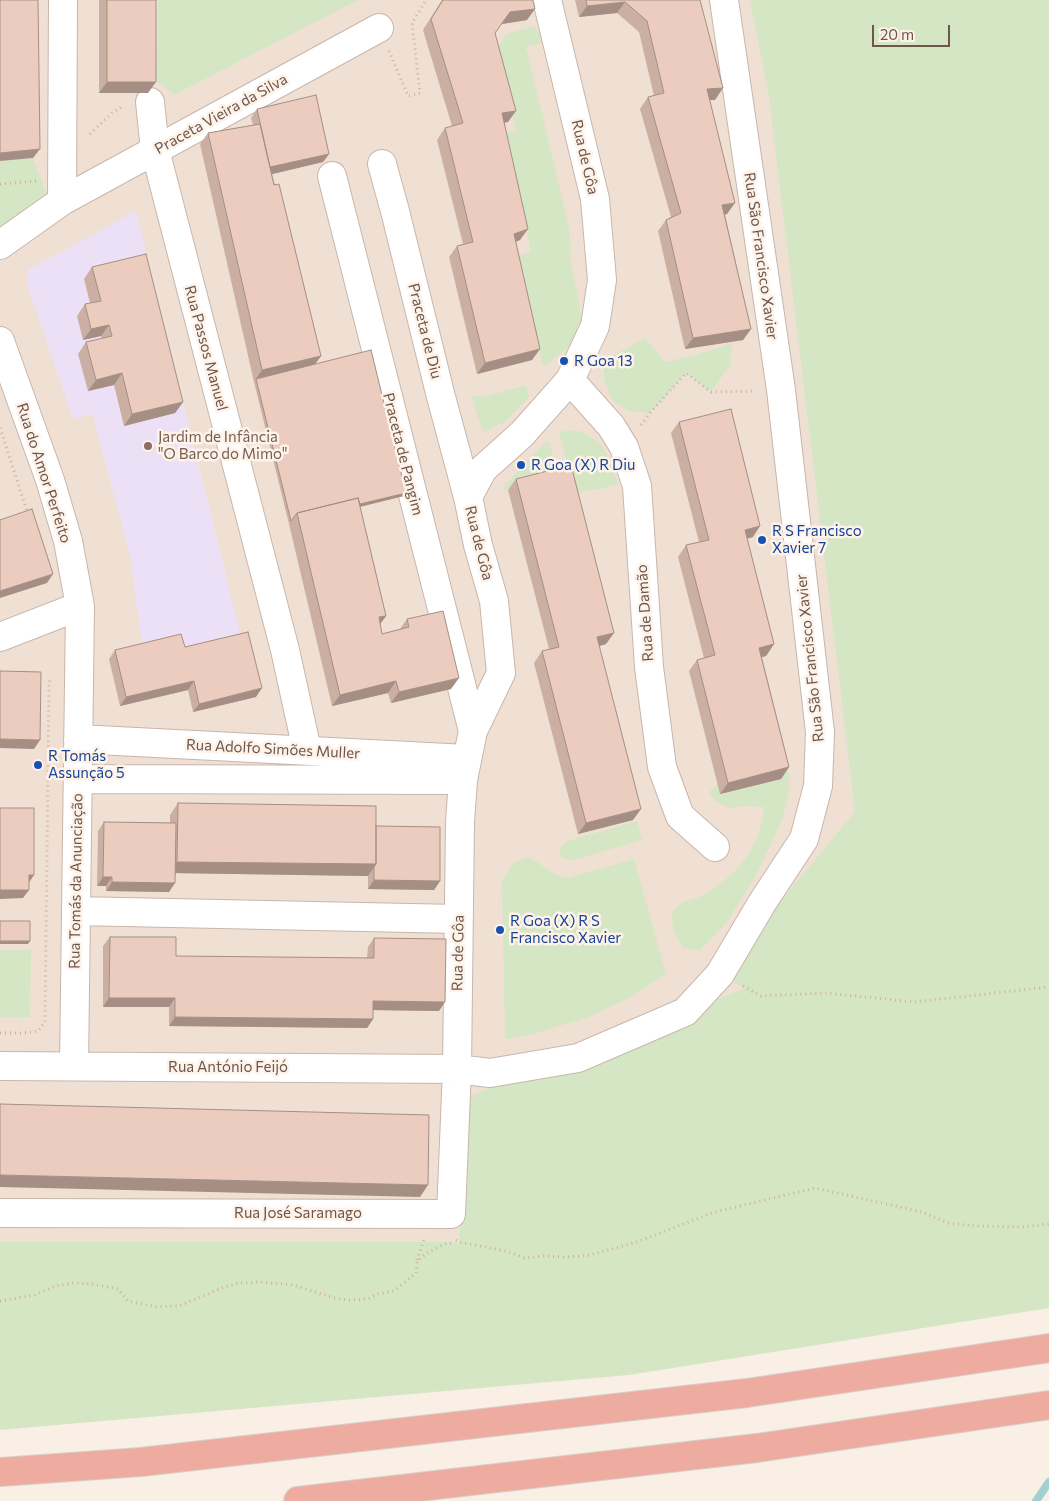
<!DOCTYPE html>
<meta charset="utf-8">
<style>
body{margin:0}
#map{position:relative;width:1049px;height:1501px;overflow:hidden;background:#faefe4;font-family:Commissioner,sans-serif}
canvas{display:block}
.scale{position:absolute;left:872px;top:25px;width:78px;height:22px;box-sizing:border-box;border:2px solid #6f554c;border-top:0;padding-left:6px;font-size:15px;line-height:18px;white-space:nowrap;color:#6f554c;-webkit-text-stroke:4px #fdf3e9;paint-order:stroke}
</style>
<div id="map">
<canvas width="1049" height="1501"></canvas>
<div class="scale">20 m</div>
</div>
<script>
const context = document.querySelector('canvas').getContext('2d');
context.lineJoin = 'round';
function paint(path, color) { context.fillStyle = color; context.fill(path, 'evenodd'); }
const poly = rows => new Path2D(rows.map(r => 'M' + r).join(''));
function trace(path, color, width, dash) { context.strokeStyle = color; context.lineWidth = width; context.lineCap = dash ? 'butt' : 'round'; context.setLineDash(dash || []); context.stroke(path); }
function label(font, color, halo, rows, align = 'center') {
  context.font = font + ' Commissioner,sans-serif'; context.lineWidth = 5; context.setLineDash([]); context.textBaseline = 'middle'; context.strokeStyle = halo; context.fillStyle = color; for (const [text, x, y, turn = 0] of rows) {
    context.save(); context.translate(x, y); context.rotate((+turn || 0) * Math.PI / 180); context.textAlign = isNaN(turn) ? turn : align; if (halo) context.strokeText(text, 0, 0); context.fillText(text, 0, 0); context.restore();
  }
}
const residential = poly([
 [0,0,891,0,906,1281,0,1381]
]);
const education = poly([
 [136,211,242,641,178,656,143,650,130,556,108,473,93,414,73,419,27,284,28,270]
]);
const green = poly([
 [158,0,358,0,174,95,156,81],
 [750,0,1049,0,1049,1308,629,1375,0,1430,0,1242,459,1242,467,1097,745,988,720,974,855,812,769,97],
 [534,26,545,42,526,47,568,223,571,247,570,255,585,335,543,367,518,256,531,252,505,133,516,130,496,50,506,34],
 [33,158,46,194,0,230,0,161],
 [645,338,665,362,699,354,732,343,730,365,711,392,686,373,650,413,628,411,611,399,604,378,604,361],
 [526,385,529,397,506,421,483,433,471,395,484,397],
 [572,430,583,432,600,443,607,454,618,485,575,493,559,432],
 [545,442,549,442,559,477,508,490,503,490,505,485],
 [770,768,789,772,790,786,783,818,756,876,727,922,699,951,683,948,674,931,671,913,683,902,699,897,712,890,726,879,739,867,749,853,757,837,762,821,764,807,745,806,729,808,714,800,709,792,717,784],
 [637,821,642,840,577,859,569,860,559,856,561,847,567,841],
 [529,857,557,875,568,878,634,859,666,974,631,997,591,1016,531,1035,505,1039,502,881,514,862],
 [0,950,31,950,30,1017,0,1017]
]);
const stream = poly([
 [1036,1501,1049,1482]
]);
const path = poly([
 [389,51,408,96,420,93,412,23,426,0],
 [90,134,112,113,123,106],
 [0,184,37,181],
 [641,425,650,413,686,373,711,392,755,391],
 [0,428,28,514],
 [743,986,761,996,826,993,914,1002,1049,987],
 [0,1033,23,1033,38,1031,45,1022,49,685,50,680],
 [456,1240,459,1242,506,1251,524,1258,542,1256,562,1257,586,1256,634,1243,715,1212,815,1188,922,1212,948,1223,975,1226,1022,1227,1049,1224],
 [417,1260,424,1240],
 [0,1301,35,1295,55,1286,71,1283,92,1284,118,1289,128,1301,157,1307,178,1306,184,1304,224,1287,240,1283,260,1282,294,1285,318,1293,335,1298,348,1300,368,1299,378,1294,394,1291,416,1273,417,1261,427,1253,445,1244,453,1243]
]);
const minor = poly([
 [150,102,155,150,285,650,307,750],
 [382,164,395,211,440,393,468,497],
 [332,176,473,731],
 [62,201,379,28],
 [0,245,62,201,63,0],
 [0,341,50,480,68,541,80,606,74,1066],
 [570,380,611,426,624,447,637,486,649,667,662,767,680,816,715,847],
 [0,637,80,606],
 [78,739,467,759],
 [78,779,463,780],
 [76,911,458,919],
 [0,1066,457,1069,490,1073,578,1058,685,1012,720,974,762,903,804,839,818,786,820,732,781,390,724,0],
 [0,1213,451,1214,457,1069,460,822,463,780,473,731,501,673,494,601,478,545,468,497,483,469,522,434,570,380,595,326,602,280,595,199,547,0]
]);
const highway = poly([
 [0,1472,141,1462,747,1393,1049,1348],
 [298,1501,757,1448,1049,1405]
]);
const wall = poly([
 [99,0,156,0,148,93,99,93],
 [442,0,533,0,527,20,502,24,495,33,508,122,504,123,520,240,515,242,540,349,532,360,477,374,449,257,457,246,463,244,437,140,445,128,452,126,423,30],
 [575,0,700,0,715,100,710,100,727,214,725,215,751,329,743,340,685,349,658,231,666,220,671,217,640,109,648,97,654,96,639,32,617,13,579,17],
 [257,109,329,154,323,162,272,174,321,356,315,364,404,496,360,506,386,616,380,624,382,634,400,629,407,619,451,689,391,703,388,693,332,706,289,524,254,382,200,144,208,133,253,125,251,118],
 [92,267,183,402,175,413,124,426,114,385,88,391,78,354,86,342,102,339,101,336,83,340,77,316,85,304,90,303,84,279],
 [679,422,753,537,747,539,774,644,766,656,762,657,789,767,781,779,720,794,689,671,697,660,704,658,678,557,686,545,699,542,671,433],
 [516,479,606,644,599,646,633,820,578,834,534,663,542,651,549,649,508,490],
 [185,647,256,697,193,712,188,690,120,706,109,659,115,650],
 [178,803,376,826,440,881,434,890,368,889,368,876,176,873,169,892,106,891,106,886,97,886,98,831,104,822,170,823,170,815],
 [110,937,176,956,367,958,368,947,374,938,439,1011,373,1010,373,1019,367,1028,169,1026,169,1007,103,1007,103,946]
]);
const shadedWall = poly([
 [625,2,617,13,579,17,587,6],
 [535,9,527,20,502,24,510,12],
 [107,82,156,82,148,93,99,93],
 [723,88,715,100,699,100,707,89],
 [516,111,508,122,494,124,502,113],
 [40,149,33,158,0,161,0,153],
 [329,154,323,162,264,176,270,167],
 [735,203,727,214,714,217,722,205],
 [528,229,520,240,506,246,514,234],
 [109,325,101,336,83,340,91,329],
 [751,329,743,340,685,349,693,338],
 [540,349,532,360,477,374,485,363],
 [321,356,313,367,256,379,254,382,262,370],
 [122,373,114,385,88,391,96,380],
 [183,402,175,413,124,426,132,414],
 [406,493,404,496,299,522,298,519],
 [760,526,753,537,737,541,745,530],
 [53,574,47,583,0,598,0,591],
 [386,616,378,627,379,617],
 [614,633,606,644,589,649,597,637],
 [774,644,766,656,751,660,759,648],
 [459,678,451,689,391,703,399,692],
 [194,681,188,690,120,706,126,697],
 [396,681,388,693,332,706,340,695],
 [262,688,256,697,193,712,199,704],
 [0,739,40,740,34,749,0,748],
 [789,767,781,779,720,794,728,783],
 [641,809,633,820,578,834,586,823],
 [177,862,376,864,368,876,169,873],
 [29,875,34,875,28,884],
 [103,877,112,877,106,886,97,886],
 [374,880,440,881,434,890,368,889],
 [112,882,175,883,169,892,106,891],
 [0,890,29,890,23,898,0,899],
 [0,941,30,941,28,944,0,944],
 [109,998,175,998,169,1007,103,1007],
 [373,1001,445,1002,439,1011,367,1010],
 [175,1017,373,1019,367,1028,169,1026],
 [0,1175,428,1185,420,1197,0,1187]
]);
const building = poly([
 [0,0,38,0,40,149,0,153,0,0],
 [107,0,156,0,156,82,107,82,107,0],
 [443,0,533,0,535,9,510,12,495,33,516,111,502,113,528,229,514,234,540,349,485,363,457,246,473,242,445,128,463,123,431,19,443,0],
 [586,0,700,0,723,88,707,89,735,203,722,205,751,329,693,338,666,220,681,213,648,97,664,93,647,21,625,2,587,6,586,0],
 [316,95,329,154,270,167,257,109,316,95],
 [260,124,274,185,279,184,321,356,262,370,208,133,260,124],
 [146,254,183,402,132,414,122,373,96,380,86,342,112,336,109,325,91,329,85,304,101,301,92,267,146,254],
 [371,350,406,493,360,504,358,498,297,513,291,521,256,379,371,350],
 [731,409,760,526,745,530,774,644,759,648,789,767,728,783,697,660,715,655,686,545,709,540,679,422,731,409],
 [571,465,614,633,597,637,641,809,586,823,542,651,559,647,516,479,571,465],
 [358,498,386,616,379,617,382,634,409,627,407,619,443,611,459,678,399,692,396,681,340,695,297,513,358,498],
 [32,509,53,574,0,591,0,520,32,509],
 [248,632,262,688,199,704,194,681,126,697,115,650,181,634,185,647,248,632],
 [0,671,41,672,40,740,0,739,0,671],
 [178,803,376,806,376,864,177,862,178,803],
 [0,808,34,808,34,875,29,875,29,890,0,890,0,808],
 [104,822,176,823,175,883,112,882,112,877,103,877,104,822],
 [376,826,440,827,440,881,374,880,374,867,376,864,376,826],
 [0,921,30,921,30,941,0,941,0,921],
 [110,937,176,937,176,956,374,958,374,938,446,939,445,1002,373,1001,373,1019,175,1017,175,998,109,998,110,937],
 [0,1104,429,1115,428,1185,0,1175,0,1104]
]);
const markers = [
 [564,361,5,"#1a4fb4"],
 [148,446,5,"#8d6e63"],
 [521,465,5,"#1a4fb4"],
 [762,540,5,"#1a4fb4"],
 [38,765,5,"#1a4fb4"],
 [500,930,5,"#1a4fb4"]
];
const streetNames = [
 ["Praceta Vieira da Silva",221,114,-29],
 ["Rua de Gôa",585,157,77],
 ["Rua São Francisco Xavier",761,256,82],
 ["Praceta de Diu",425,331,76],
 ["Rua Passos Manuel",206,348,75],
 ["Praceta de Pangim",403,454,76],
 ["Rua do Amor Perfeito",44,473,72],
 ["Rua de Gôa",479,543,76],
 ["Rua de Damão",645,613,-94],
 ["Rua São Francisco Xavier",810,658,-96],
 ["Rua Adolfo Simões Muller",273,749,3],
 ["Rua Tomás da Anunciação",76,881,-89],
 ["Rua de Gôa",458,953,-89],
 ["Rua António Feijó",228,1067],
 ["Rua José Saramago",298,1213]
];
const transitNames = [
 ["R Goa 13",574,361],
 ["R Goa (X) R Diu",531,465],
 ["R S Francisco",772,531],
 ["Xavier 7",772,548],
 ["R Tomás",48,756],
 ["Assunção 5",48,773],
 ["R Goa (X) R S",510,921],
 ["Francisco Xavier",510,938]
];
const educationNames = [
 ["Jardim de Infância",158,437],
 ["\"O Barco do Mimo\"",158,454]
];
paint(residential, '#f0e0d3');
paint(education, '#ece0f6');
paint(green, '#d5e6c4');
trace(stream, '#a1cfd2', 8);
trace(minor, '#c9b6ab', 30);
trace(highway, '#d7cfcd', 30);
trace(path, '#d1afa1', 3, [1, 4]);
trace(minor, '#fff', 28);
trace(highway, '#eeaca0', 28);
paint(wall, '#cbafa3');
paint(shadedWall, '#a58f85');
paint(building, '#ecccbe');
trace(building, '#a58f85', 1);
for (const [x, y, r, color] of markers) { const dot = new Path2D(); dot.arc(x, y, r, 0, 2 * Math.PI); context.fillStyle = color; context.fill(dot); trace(dot, '#fdf3e9', 2); }
label('15px', '#6f554c', '#fdf3e9', streetNames);
label('15px', '#164399', '#fdf3e9', transitNames, 'left');
label('15px', '#785e54', '#fdf3e9', educationNames, 'left');
</script>
